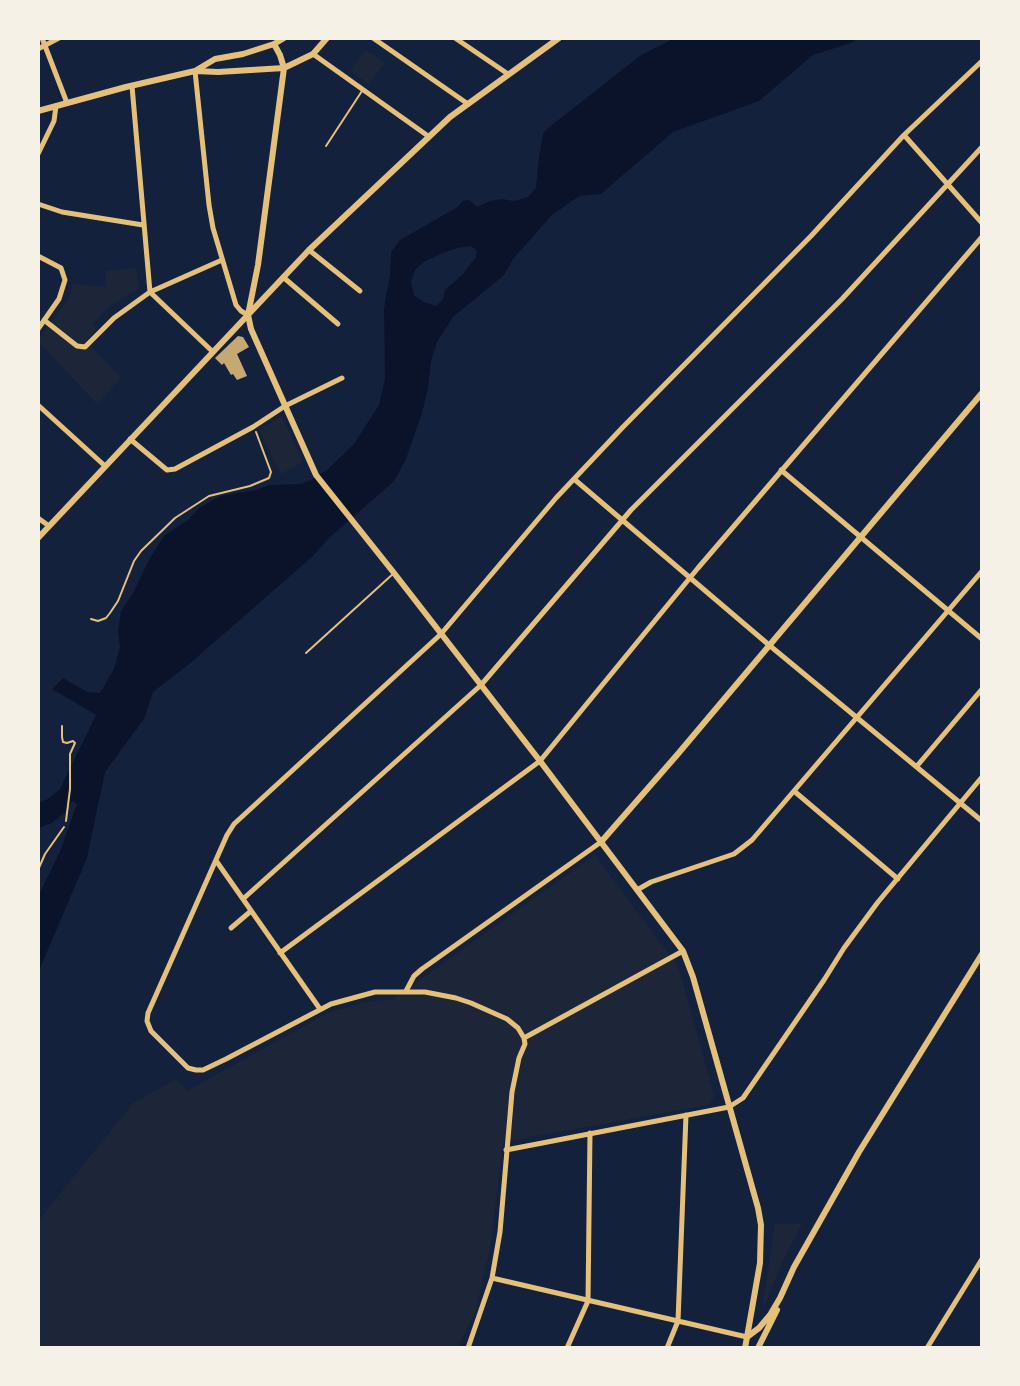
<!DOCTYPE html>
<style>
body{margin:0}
#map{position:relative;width:1020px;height:1386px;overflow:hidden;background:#14213d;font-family:Spectral,serif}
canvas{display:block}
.frame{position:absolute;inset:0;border:40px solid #f6f1e7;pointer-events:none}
</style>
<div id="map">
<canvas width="1020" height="1386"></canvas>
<div class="frame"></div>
</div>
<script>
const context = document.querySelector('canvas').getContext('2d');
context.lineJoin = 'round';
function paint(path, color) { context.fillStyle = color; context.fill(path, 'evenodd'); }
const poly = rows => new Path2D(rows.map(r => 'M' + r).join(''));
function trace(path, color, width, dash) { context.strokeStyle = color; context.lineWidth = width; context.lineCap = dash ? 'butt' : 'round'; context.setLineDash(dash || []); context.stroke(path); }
const green = poly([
 [366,50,385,63,369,84,350,71],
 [136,268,139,288,107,308,93,324,97,328,86,341,121,378,97,404,38,341,70,296,72,284,106,287,106,271],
 [282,416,303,462,281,474,259,430],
 [595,855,678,966,714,1095,712,1101,708,1105,503,1142,491,1244,475,1313,457,1348,38,1348,38,1221,133,1103,177,1079,187,1091,328,1013,364,1002,393,999],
 [775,1224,802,1224,781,1265,762,1311]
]);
const water = poly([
 [675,38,859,38,851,43,813,55,759,101,673,132,601,194,579,196,552,215,513,259,504,275,453,317,437,342,431,361,428,389,422,413,406,459,394,481,329,538,313,556,188,665,153,692,144,719,105,772,87,858,38,973,38,897,61,849,77,804,72,801,64,813,52,823,41,827,39,832,38,803,48,799,60,789,96,715,52,689,63,678,87,692,100,693,114,669,120,647,118,631,121,611,133,593,150,558,164,536,188,520,199,508,220,496,256,490,270,485,300,484,311,480,328,469,354,444,379,405,385,379,384,310,386,295,390,276,391,252,400,240,456,208,463,201,469,200,477,207,490,201,501,199,514,201,528,197,536,188,539,157,543,134,547,129,641,55],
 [471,246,477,251,476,257,463,274,445,290,443,299,436,306,424,302,414,295,411,282,415,270,425,261,443,253,457,248]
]);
const building = poly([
 [238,336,243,337,249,347,237,354,247,376,237,380,233,374,231,375,224,363,222,365,215,358]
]);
const path = poly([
 [91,619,98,621,106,618,110,613,118,601,134,561,141,551,175,518,209,496,250,486,269,478,271,472,256,432],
 [62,726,62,737,63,742,67,743,73,741,75,743,70,754,70,789,66,821],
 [38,870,45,854,64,827]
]);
const service = poly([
 [326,146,362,91],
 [306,653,394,573]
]);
const minor = poly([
 [42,38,67,103],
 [373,38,468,104],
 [455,38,508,74],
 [38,49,59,38],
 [313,54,428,136],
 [195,71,209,205,213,228,236,305,241,311,248,315],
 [132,86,150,292,213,352],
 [904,135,982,223],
 [38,154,54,121,56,106],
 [38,204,62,212,143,225],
 [309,250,360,291],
 [38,256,61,268,65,280,59,299,38,329],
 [283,277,338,324],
 [44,320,77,346,85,347,114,318,150,292,222,260],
 [38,405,105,466],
 [130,439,167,470,175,469,253,427,285,406,342,378],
 [781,470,982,639],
 [574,479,769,645,982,821],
 [38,518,49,526],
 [917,766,982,689],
 [794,791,898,879],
 [217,862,320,1009],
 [637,890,651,882,734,854,752,840,982,571],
 [243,899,481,685,631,510,842,299,982,147],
 [231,928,251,911],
 [280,953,540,761,698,568,982,237],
 [406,991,414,976,422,969,601,842],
 [524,1038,518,1028,507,1019,471,1003,456,998,425,992,375,992,331,1004,226,1059,203,1070,196,1070,188,1068,151,1031,147,1021,148,1013,227,835,234,824,441,634,556,498,623,427,811,236,904,135,982,61],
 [524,1038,683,951],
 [506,1150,729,1107,743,1098,824,980,844,948,878,902,982,777],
 [492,1278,747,1337],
 [468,1348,492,1278,500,1232,512,1092,519,1058,525,1044,524,1038],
 [567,1348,588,1301,590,1133],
 [667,1348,678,1321,686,1115],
 [927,1348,982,1259]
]);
const tertiary = poly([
 [274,44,280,55,284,68,258,265,248,315,251,329,316,475,394,573,540,761,683,951,693,977,758,1208,761,1225,760,1263,747,1337],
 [195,71,215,59,243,54,274,44,284,38],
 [38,111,126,87,195,71,218,72,284,68,313,54,327,38],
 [601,842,677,755,982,393]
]);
const secondary = poly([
 [38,538,309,250,450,117,559,38],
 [745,1348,747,1337,759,1328,770,1315,780,1298,794,1267,859,1152,982,954],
 [758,1348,777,1310]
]);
paint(green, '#1d2539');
paint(water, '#0b132b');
paint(building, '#c6a872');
trace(path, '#e5c07b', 2);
trace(service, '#e5c07b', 2);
trace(minor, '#e5c07b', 5);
trace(tertiary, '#e5c07b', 6);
trace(secondary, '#e5c07b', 6);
</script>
